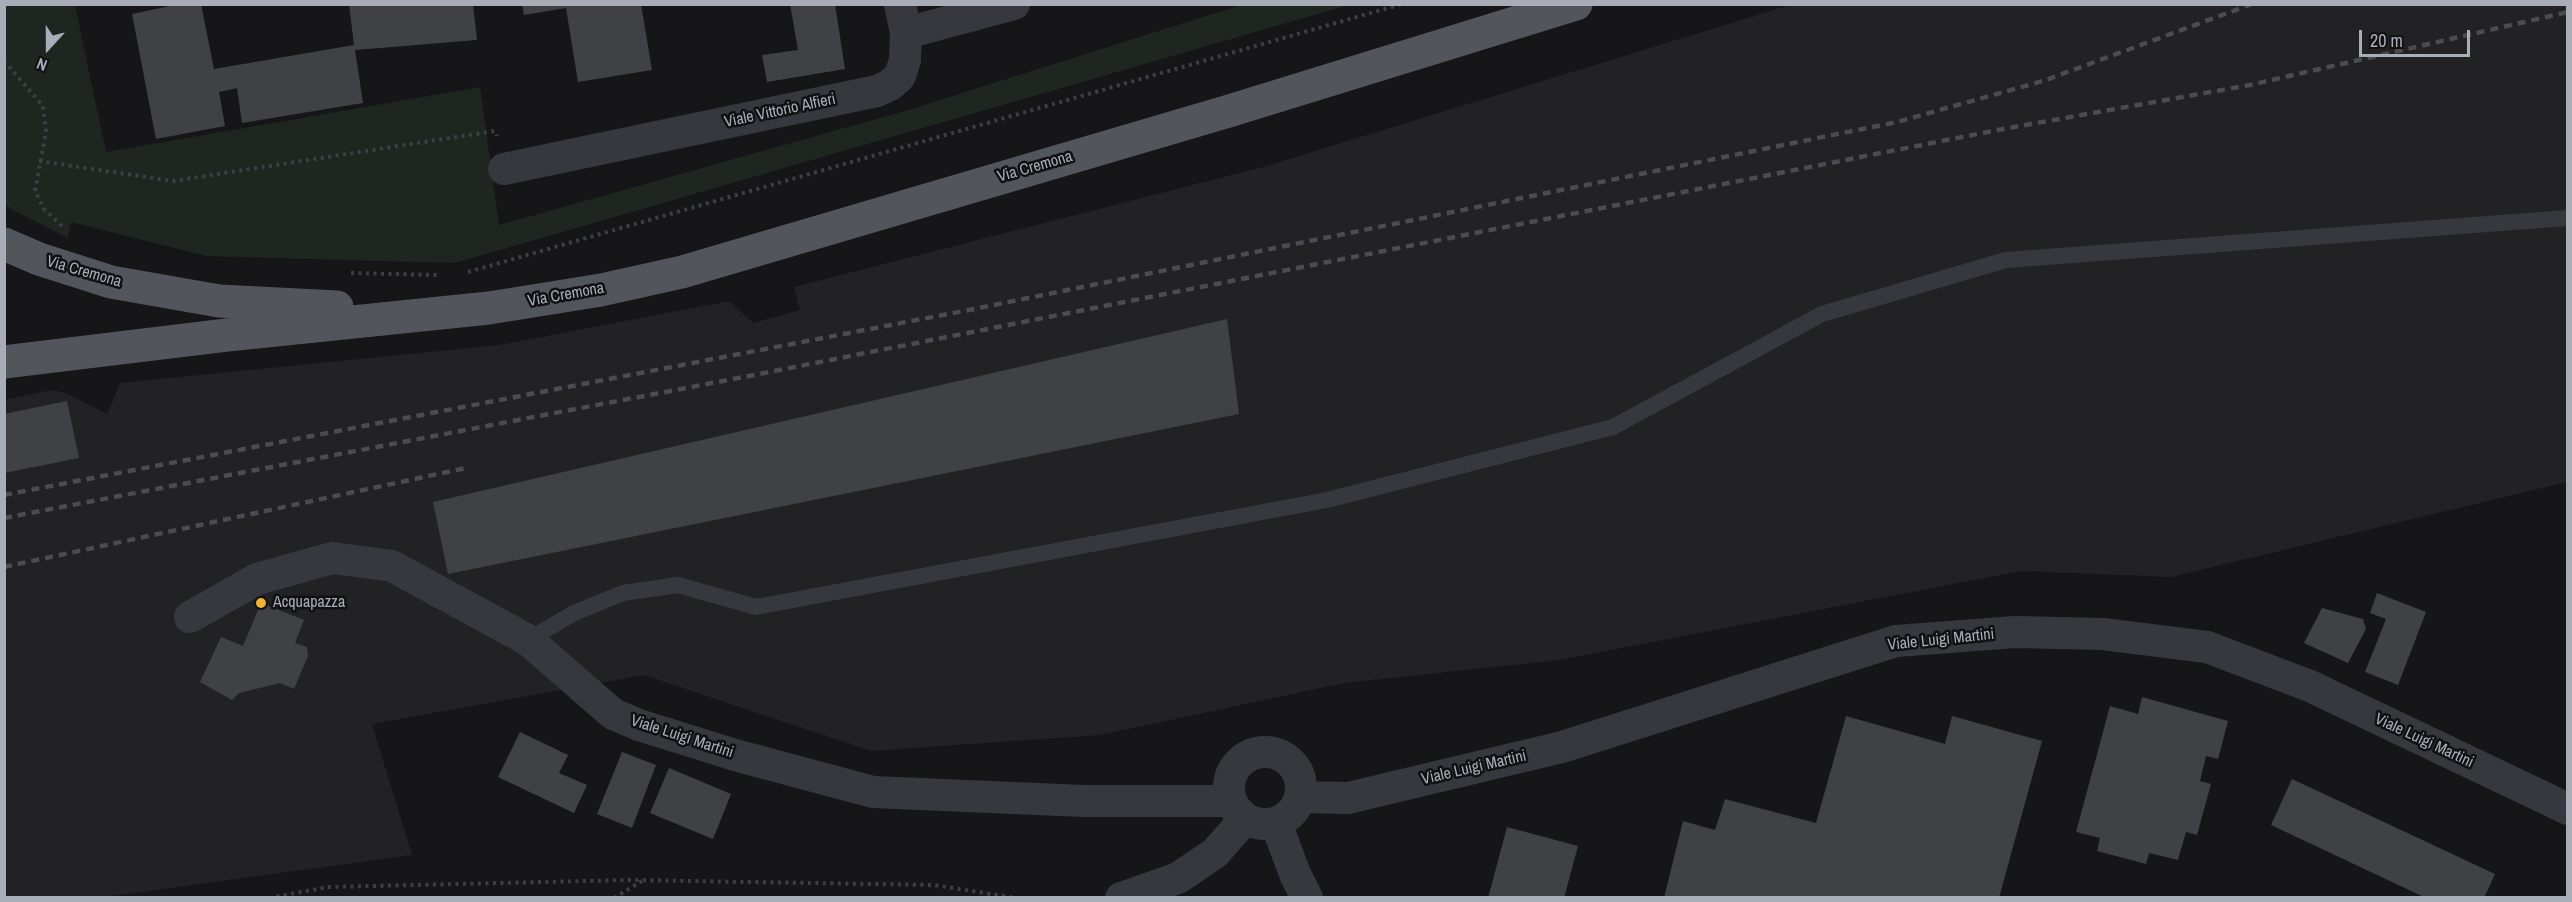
<!DOCTYPE html>
<style>
body{margin:0}
#map{position:relative;width:2572px;height:902px;overflow:hidden;background:#161618;font-family:"Archivo Narrow",sans-serif}
canvas{display:block}
.frame{position:absolute;inset:0;border:6px solid #a8adb8;pointer-events:none}
.north{position:absolute;left:18px;top:18px;width:60px;height:60px;-webkit-text-stroke:4px #111113;paint-order:stroke;rotate:201deg;font-size:16px;font-weight:700;line-height:24px;text-align:center;color:#a8adb8}
.north::after{content:'';display:block;margin:auto;width:21px;height:27px;background:#a8adb8;clip-path:polygon(50% 0,100% 100%,50% 72%,0 100%)}
.scale{position:absolute;left:2359px;top:30px;width:111px;height:27px;box-sizing:border-box;border:3px solid #a8adb8;border-top:0;padding-left:8px;font-size:18px;line-height:21px;white-space:nowrap;color:#a8adb8;-webkit-text-stroke:4px #111113;paint-order:stroke}
</style>
<div id="map">
<canvas width="2572" height="902"></canvas>
<div class="frame"></div>
<div class="north">N</div>
<div class="scale">20 m</div>
</div>
<script>
const context = document.querySelector('canvas').getContext('2d');
context.lineJoin = 'round';
function paint(path, color) { context.fillStyle = color; context.fill(path, 'evenodd'); }
const poly = rows => new Path2D(rows.map(r => 'M' + r).join(''));
function trace(path, color, width, dash) { context.strokeStyle = color; context.lineWidth = width; context.lineCap = dash ? 'butt' : 'round'; context.setLineDash(dash || []); context.stroke(path); }
function label(font, color, halo, rows, align = 'center') {
  context.font = font + ' "Archivo Narrow",sans-serif'; context.lineWidth = 5; context.setLineDash([]); context.textBaseline = 'middle'; context.strokeStyle = halo; context.fillStyle = color; for (const [text, x, y, turn = 0] of rows) {
    context.save(); context.translate(x, y); context.rotate((+turn || 0) * Math.PI / 180); context.textAlign = isNaN(turn) ? turn : align; if (halo) context.strokeText(text, 0, 0); context.fillText(text, 0, 0); context.restore();
  }
}
const built = poly([
 [1790,5,2567,5,2567,482,2171,577,2021,571,1559,660,1344,683,1100,735,871,751,644,675,372,724,412,855,104,897,5,897,4,400,51,390,68,394,107,414,120,383,500,345,729,301,753,323,800,310,794,287,1263,167]
]);
const green = poly([
 [4,5,75,5,106,152,480,87,499,225,905,111,1241,5,1349,5,455,263,206,256,71,222,68,238,11,209,4,203]
]);
const building = poly([
 [179,4,201,4,214,69,354,45,349,4,473,4,477,40,355,50,363,103,242,123,237,88,219,92,225,126,156,139,132,14],
 [522,4,641,4,652,70,578,82,566,8,524,15],
 [790,4,835,4,845,69,767,82,762,55,798,50],
 [1227,319,1239,414,448,574,433,502],
 [67,401,79,458,4,473,4,414],
 [2377,593,2426,612,2398,685,2365,672,2386,619,2370,613],
 [261,603,304,620,295,643,307,647,308,656,294,689,280,683,239,693,232,700,200,682,221,637,243,646],
 [2322,608,2363,619,2366,629,2348,663,2304,643],
 [2142,697,2228,721,2218,759,2206,756,2200,781,2211,784,2197,835,2186,832,2178,860,2149,853,2146,864,2097,851,2100,838,2076,832,2110,706,2138,714],
 [1846,716,1945,744,1952,716,2042,741,1999,898,1664,898,1683,821,1715,830,1725,799,1816,823],
 [520,732,568,755,559,773,587,785,574,813,498,777],
 [622,752,656,765,632,828,597,814],
 [669,768,731,794,713,839,650,813],
 [2292,779,2495,874,2484,898,2426,898,2271,825],
 [1507,827,1578,846,1564,898,1488,898]
]);
const path = poly([
 [4,61,43,106,46,132,35,191,44,209,63,227],
 [39,161,173,181,495,131,497,136],
 [468,272,1402,4],
 [351,273,437,275],
 [269,898,328,887,628,880,934,885,1016,898],
 [614,898,642,881]
]);
const lane = poly([
 [528,640,574,613,623,593,678,585,756,607,1327,500,1613,427,1822,314,2006,260,2568,218]
]);
const street = poly([
 [906,33,1014,4],
 [504,169,877,91,890,85,900,76,905,60,906,33,900,4],
 [190,617,257,579,332,558,392,566,528,640,613,714,639,725,735,755,873,792,1084,801,1231,801],
 '1229 788a36 36 0 1 1 72 0a36 36 0 1 1-72 0Z',
 [1300,797,1348,798,1562,747,1896,641,2015,632,2103,634,2207,647,2310,686,2568,809],
 [1276,823,1295,874,1307,898],
 [1121,898,1178,878,1215,853,1245,819]
]);
const primary = poly([
 [4,244,39,259,111,282,219,301,337,307],
 [4,362,227,335,489,308,601,290,682,272,1229,111,1576,4]
]);
const rail = poly([
 [4,495,969,310,1897,122,2043,81,2252,4],
 [4,518,749,376,2003,129,2250,85,2568,12],
 [4,567,466,468]
]);
const markers = [
 [261,603,6,"#f2b134"]
];
const streetNames = [
 ["Viale Vittorio Alfieri",780,111,-12],
 ["Via Cremona",1035,167,-16],
 ["Via Cremona",84,272,16],
 ["Via Cremona",566,295,-10],
 ["Viale Luigi Martini",1941,640,-6],
 ["Viale Luigi Martini",682,737,18],
 ["Viale Luigi Martini",2424,741,25],
 ["Viale Luigi Martini",1474,768,-13]
];
const poiNames = [
 ["Acquapazza",273,603]
];
paint(built, '#222225');
paint(green, '#1e261f');
paint(building, '#404145');
trace(path, '#3d3f44', 4, [3, 4.5]);
trace(lane, '#37383d', 16);
trace(street, '#37383d', 32);
trace(primary, '#53555c', 33);
trace(rail, '#4a4c52', 4.5, [8, 6]);
for (const [x, y, r, color] of markers) { const dot = new Path2D(); dot.arc(x, y, r, 0, 2 * Math.PI); context.fillStyle = color; context.fill(dot); trace(dot, '#111113', 2); }
label('16px', '#a8adb8', '#111113', streetNames);
label('16px', '#a8adb8', '#111113', poiNames, 'left');
</script>
